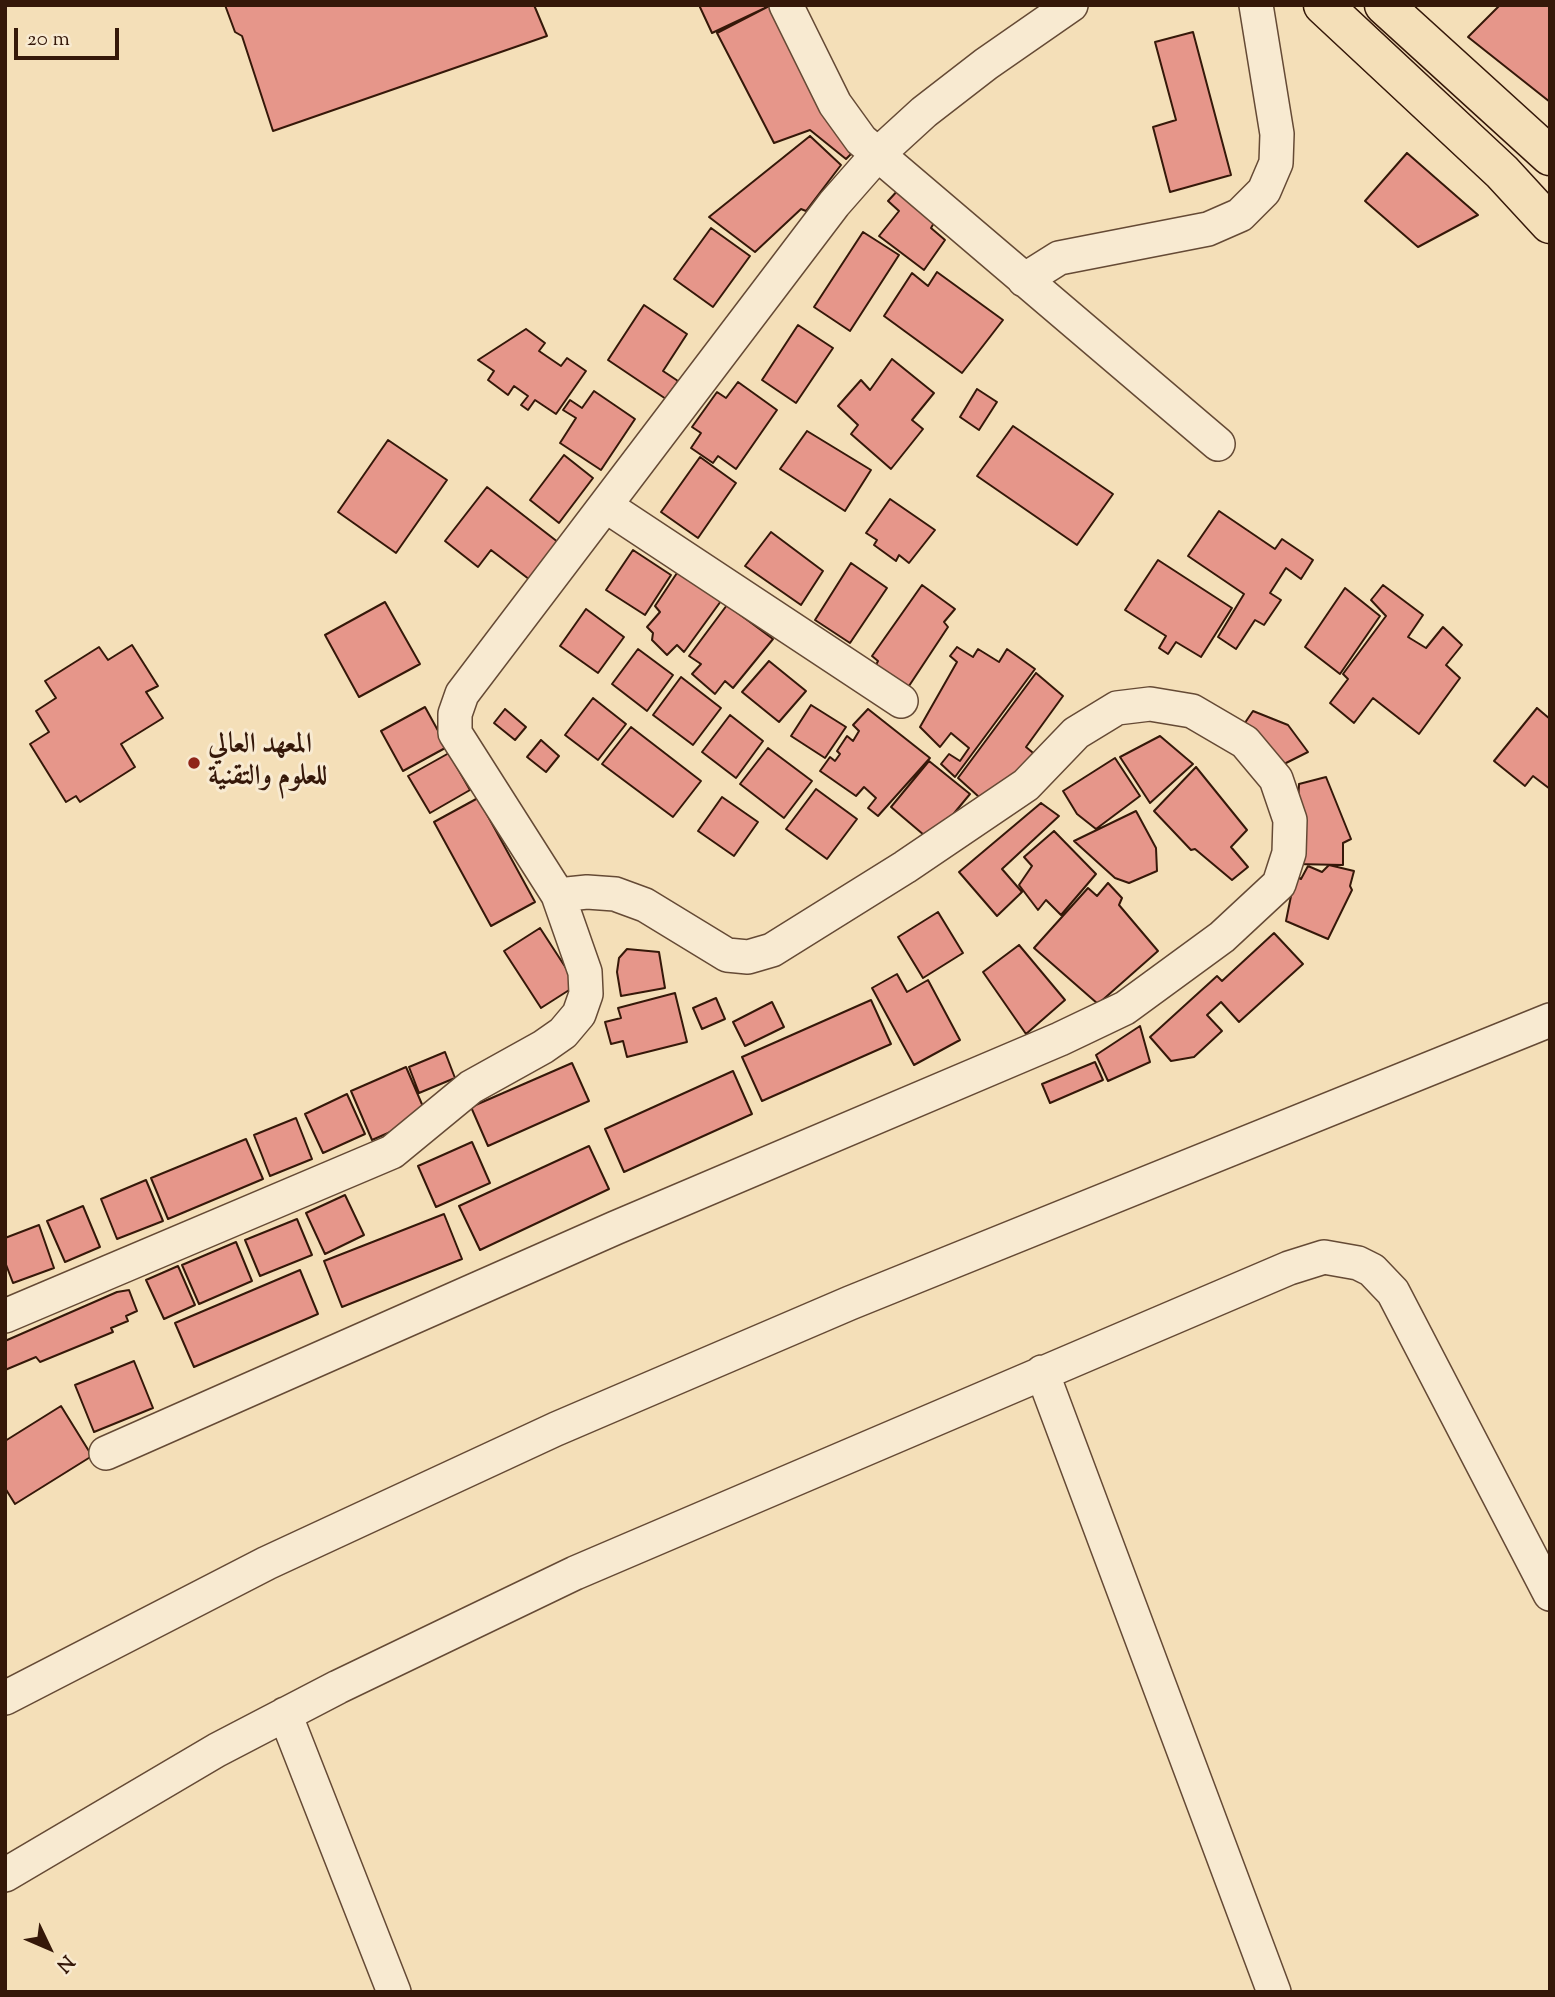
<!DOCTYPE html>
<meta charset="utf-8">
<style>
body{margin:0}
#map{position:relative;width:1555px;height:1997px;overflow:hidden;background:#f4dfb8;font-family:"Sorts Mill Goudy",serif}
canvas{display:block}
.frame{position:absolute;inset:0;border:7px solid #351809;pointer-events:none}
.north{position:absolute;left:14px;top:1913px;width:70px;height:70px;-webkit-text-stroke:5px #f8ead1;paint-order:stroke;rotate:134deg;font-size:19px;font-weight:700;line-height:28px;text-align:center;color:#351809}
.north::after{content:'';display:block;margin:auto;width:24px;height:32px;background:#351809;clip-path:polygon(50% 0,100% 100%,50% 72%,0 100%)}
.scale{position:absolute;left:14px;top:28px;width:105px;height:32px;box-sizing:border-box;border:4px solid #351809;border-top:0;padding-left:9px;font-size:21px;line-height:24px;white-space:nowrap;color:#351809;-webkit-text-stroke:5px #f8ead1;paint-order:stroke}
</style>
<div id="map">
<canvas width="1555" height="1997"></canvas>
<div class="frame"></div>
<div class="north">N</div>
<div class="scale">20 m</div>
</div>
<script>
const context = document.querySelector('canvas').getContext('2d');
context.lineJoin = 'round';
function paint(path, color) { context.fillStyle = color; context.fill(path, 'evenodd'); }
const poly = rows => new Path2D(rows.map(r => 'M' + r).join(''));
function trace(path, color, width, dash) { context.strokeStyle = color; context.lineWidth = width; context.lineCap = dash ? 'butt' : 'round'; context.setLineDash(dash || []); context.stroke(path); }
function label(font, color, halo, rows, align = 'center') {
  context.font = font + ' "Sorts Mill Goudy",Amiri,serif'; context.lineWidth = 6; context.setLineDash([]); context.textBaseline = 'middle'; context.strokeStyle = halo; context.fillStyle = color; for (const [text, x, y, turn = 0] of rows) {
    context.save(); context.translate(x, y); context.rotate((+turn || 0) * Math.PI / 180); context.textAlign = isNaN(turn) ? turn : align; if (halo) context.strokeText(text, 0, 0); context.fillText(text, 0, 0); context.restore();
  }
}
const building = poly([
 [225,5,534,5,547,36,273,131,242,36,235,32,225,5],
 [699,5,764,5,765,8,712,33,699,5],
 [771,5,852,153,846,159,810,130,774,143,717,33,771,5],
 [1500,5,1550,5,1550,102,1468,37,1500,5],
 [1193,32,1231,175,1170,192,1153,127,1176,120,1155,42,1193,32],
 [810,136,841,165,806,211,801,209,755,252,709,217,810,136],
 [1407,153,1478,215,1418,247,1365,201,1407,153],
 [900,188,938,216,931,228,945,240,924,270,879,236,899,211,888,201,900,188],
 [711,228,750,256,713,307,674,279,711,228],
 [863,232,899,255,850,331,814,307,863,232],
 [937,272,1003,320,962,373,884,316,912,273,928,286,937,272],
 [644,305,687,334,663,371,678,381,666,399,608,360,644,305],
 [798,325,833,348,796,403,762,380,798,325],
 [526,329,545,343,539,351,561,366,567,358,586,371,556,414,535,400,528,410,521,405,528,396,514,386,508,395,488,380,494,371,478,360,526,329],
 [892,359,934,393,912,420,923,429,891,469,851,434,858,425,838,406,861,380,870,390,892,359],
 [738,382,777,410,736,469,718,456,713,463,691,448,701,433,692,427,717,392,726,398,738,382],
 [977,389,997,402,979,430,960,417,977,389],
 [594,391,635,419,601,470,560,443,576,418,563,410,570,400,582,408,594,391],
 [1013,426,1113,494,1077,545,977,476,1013,426],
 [807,431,871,470,845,511,780,469,807,431],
 [388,440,447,480,396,553,338,512,388,440],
 [564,455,593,478,559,523,530,500,564,455],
 [700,457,736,483,698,538,661,512,700,457],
 [487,487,563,546,534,583,491,550,478,567,445,541,487,487],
 [890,499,935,530,909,563,899,555,896,561,874,545,877,540,866,533,890,499],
 [1219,511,1275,549,1282,539,1313,560,1301,579,1286,568,1270,593,1281,600,1264,625,1255,620,1236,649,1218,637,1244,594,1188,556,1219,511],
 [771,532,823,571,801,605,745,566,771,532],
 [633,550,671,575,645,615,606,590,633,550],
 [1158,560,1232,608,1201,657,1176,642,1168,654,1159,648,1166,636,1125,610,1158,560],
 [851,563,887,588,850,643,815,620,851,563],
 [679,570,721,601,684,652,677,645,667,655,652,640,653,633,647,627,660,612,655,606,679,570],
 [922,585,955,609,944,622,948,627,903,695,872,673,878,661,872,656,922,585],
 [1383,585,1423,615,1408,637,1426,648,1443,627,1462,645,1446,665,1460,678,1419,734,1373,698,1354,723,1330,703,1348,679,1343,674,1386,616,1371,600,1383,585],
 [1345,588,1380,616,1340,674,1305,647,1345,588],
 [385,602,420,664,359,697,325,635,385,602],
 [727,605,773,639,733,688,725,681,715,694,692,674,701,664,689,656,727,605],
 [586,609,624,637,598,673,560,646,586,609],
 [132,645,158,686,146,692,163,718,121,744,135,767,80,802,76,796,66,802,30,744,49,732,36,711,56,698,45,681,99,647,108,660,132,645],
 [957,647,973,657,978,649,999,662,1007,649,1035,669,955,777,941,764,949,754,960,761,969,748,951,733,940,747,920,727,957,662,950,656,957,647],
 [638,649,673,675,647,711,612,684,638,649],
 [769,661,806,691,779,722,742,692,769,661],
 [1036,673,1063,696,1026,747,1038,757,989,806,958,778,1036,673],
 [681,677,721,708,693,745,653,715,681,677],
 [593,698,626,724,598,760,565,735,593,698],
 [811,705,846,727,825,758,791,736,811,705],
 [425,707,447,747,403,771,381,731,425,707],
 [1537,708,1550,719,1550,789,1533,776,1525,786,1494,761,1537,708],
 [505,709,526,727,515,740,494,723,505,709],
 [868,709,930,758,878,816,868,808,876,798,864,787,856,796,820,771,830,757,835,761,840,754,837,751,847,736,853,741,859,731,853,725,868,709],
 [1253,711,1288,725,1308,752,1274,769,1238,733,1253,711],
 [730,715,763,741,736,778,702,752,730,715],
 [631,727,701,781,673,817,602,764,631,727],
 [1160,736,1193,764,1150,803,1120,757,1160,736],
 [541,740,559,756,546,772,527,757,541,740],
 [768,748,812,781,784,818,740,784,768,748],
 [449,753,470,790,430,813,408,776,449,753],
 [1115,758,1140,796,1096,829,1077,814,1063,791,1115,758],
 [929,761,970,794,931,841,891,807,929,761],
 [1196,767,1247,830,1231,847,1248,867,1232,880,1195,849,1191,850,1154,811,1196,767],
 [1326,777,1351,839,1343,843,1343,865,1295,864,1299,784,1326,777],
 [816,789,857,819,827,859,786,829,816,789],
 [722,797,758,822,734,856,698,831,722,797],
 [478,798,535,902,491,926,434,822,478,798],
 [1041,803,1059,816,1002,869,1022,892,997,916,959,872,1041,803],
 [1136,811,1156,848,1157,871,1129,883,1115,878,1074,841,1136,811],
 [1054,831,1096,874,1061,915,1046,900,1038,910,1019,885,1032,866,1024,857,1054,831],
 [1329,865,1354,871,1350,886,1352,890,1328,939,1286,921,1295,876,1301,879,1308,866,1322,872,1329,865],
 [1108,883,1122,898,1119,905,1158,951,1098,1004,1034,948,1088,888,1097,896,1108,883],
 [938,912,963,953,923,978,898,937,938,912],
 [540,928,577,985,541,1008,504,951,540,928],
 [1274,933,1303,964,1239,1022,1221,1002,1207,1015,1222,1031,1194,1057,1171,1061,1150,1037,1217,976,1222,981,1274,933],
 [1019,945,1065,1000,1026,1034,983,972,1019,945],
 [627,949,659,952,665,988,621,996,617,972,619,958,627,949],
 [897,974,907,992,928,980,960,1040,914,1065,872,988,897,974],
 [675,993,687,1042,627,1057,623,1041,611,1044,605,1022,621,1018,618,1008,675,993],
 [716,998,725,1019,702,1029,693,1008,716,998],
 [871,1000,891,1044,762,1101,742,1057,871,1000],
 [772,1002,784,1027,745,1046,733,1022,772,1002],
 [1140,1026,1150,1062,1108,1081,1096,1055,1140,1026],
 [445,1052,455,1078,419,1093,409,1067,445,1052],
 [1095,1062,1103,1080,1050,1103,1042,1084,1095,1062],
 [572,1063,589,1101,488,1146,471,1107,572,1063],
 [406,1067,427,1116,372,1140,351,1091,406,1067],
 [733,1071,752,1114,624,1172,605,1129,733,1071],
 [347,1094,365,1134,323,1153,305,1114,347,1094],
 [296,1118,312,1159,270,1176,254,1135,296,1118],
 [246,1139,263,1179,168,1219,151,1178,246,1139],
 [472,1142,490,1183,436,1207,418,1166,472,1142],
 [589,1146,609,1189,480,1250,459,1206,589,1146],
 [146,1180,163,1221,117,1239,101,1199,146,1180],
 [345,1195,364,1235,325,1254,306,1213,345,1195],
 [83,1206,100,1247,65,1262,47,1221,83,1206],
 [444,1214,462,1259,342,1307,324,1261,444,1214],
 [297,1219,312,1255,260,1276,245,1240,297,1219],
 [39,1225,54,1268,13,1283,5,1262,5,1238,39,1225],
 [236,1242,252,1281,199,1304,182,1265,236,1242],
 [178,1266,195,1305,164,1319,146,1280,178,1266],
 [300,1270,318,1314,194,1367,175,1323,300,1270],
 [129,1290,137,1311,126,1316,128,1321,111,1328,113,1332,40,1362,36,1357,5,1370,5,1341,117,1292,129,1290],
 [134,1361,153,1408,94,1432,75,1385,134,1361],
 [61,1406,92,1456,15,1504,5,1488,5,1441,61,1406]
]);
const street = poly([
 [786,5,835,104,861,140,1218,444],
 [1024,280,1059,258,1208,229,1240,215,1264,191,1276,163,1277,134,1256,5],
 [606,506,901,701],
 [5,1316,392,1152,471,1087,543,1047,563,1033,579,1014,586,994,585,972,558,895,455,733,455,714,462,694,834,204,877,155,924,112,986,64,1071,5],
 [1042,1372,1274,1992],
 [106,1453,615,1228,1060,1039,1125,1008,1222,937,1279,884,1289,853,1290,820,1276,779,1245,742,1192,711,1150,704,1117,708,1076,733,1026,785,905,867,772,950,748,957,727,955,645,905,615,894,587,892,558,895],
 [5,1698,267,1563,556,1429,850,1303,1550,1020],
 [285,1714,394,1992],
 [5,1875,217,1750,338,1687,575,1573,1289,1268,1324,1257,1358,1263,1372,1270,1393,1292,1550,1594]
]);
const primary = poly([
 [1323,5,1502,172,1550,224],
 [1384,5,1550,156]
]);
const markers = [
 [194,763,7,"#8f2418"]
];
const poiNames = [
 ["المعهد العالي",208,747],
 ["للعلوم والتقنية",208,779]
];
paint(building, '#e6968a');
trace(building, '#351809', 2);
trace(street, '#654a35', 36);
trace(primary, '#351809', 41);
trace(street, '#f8ead1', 33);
trace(primary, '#f4dfb8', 38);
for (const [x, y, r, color] of markers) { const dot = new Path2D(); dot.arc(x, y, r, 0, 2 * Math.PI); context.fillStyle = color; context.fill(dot); trace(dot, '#f8ead1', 2.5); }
label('bold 28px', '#351809', '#f8ead1', poiNames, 'left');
</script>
